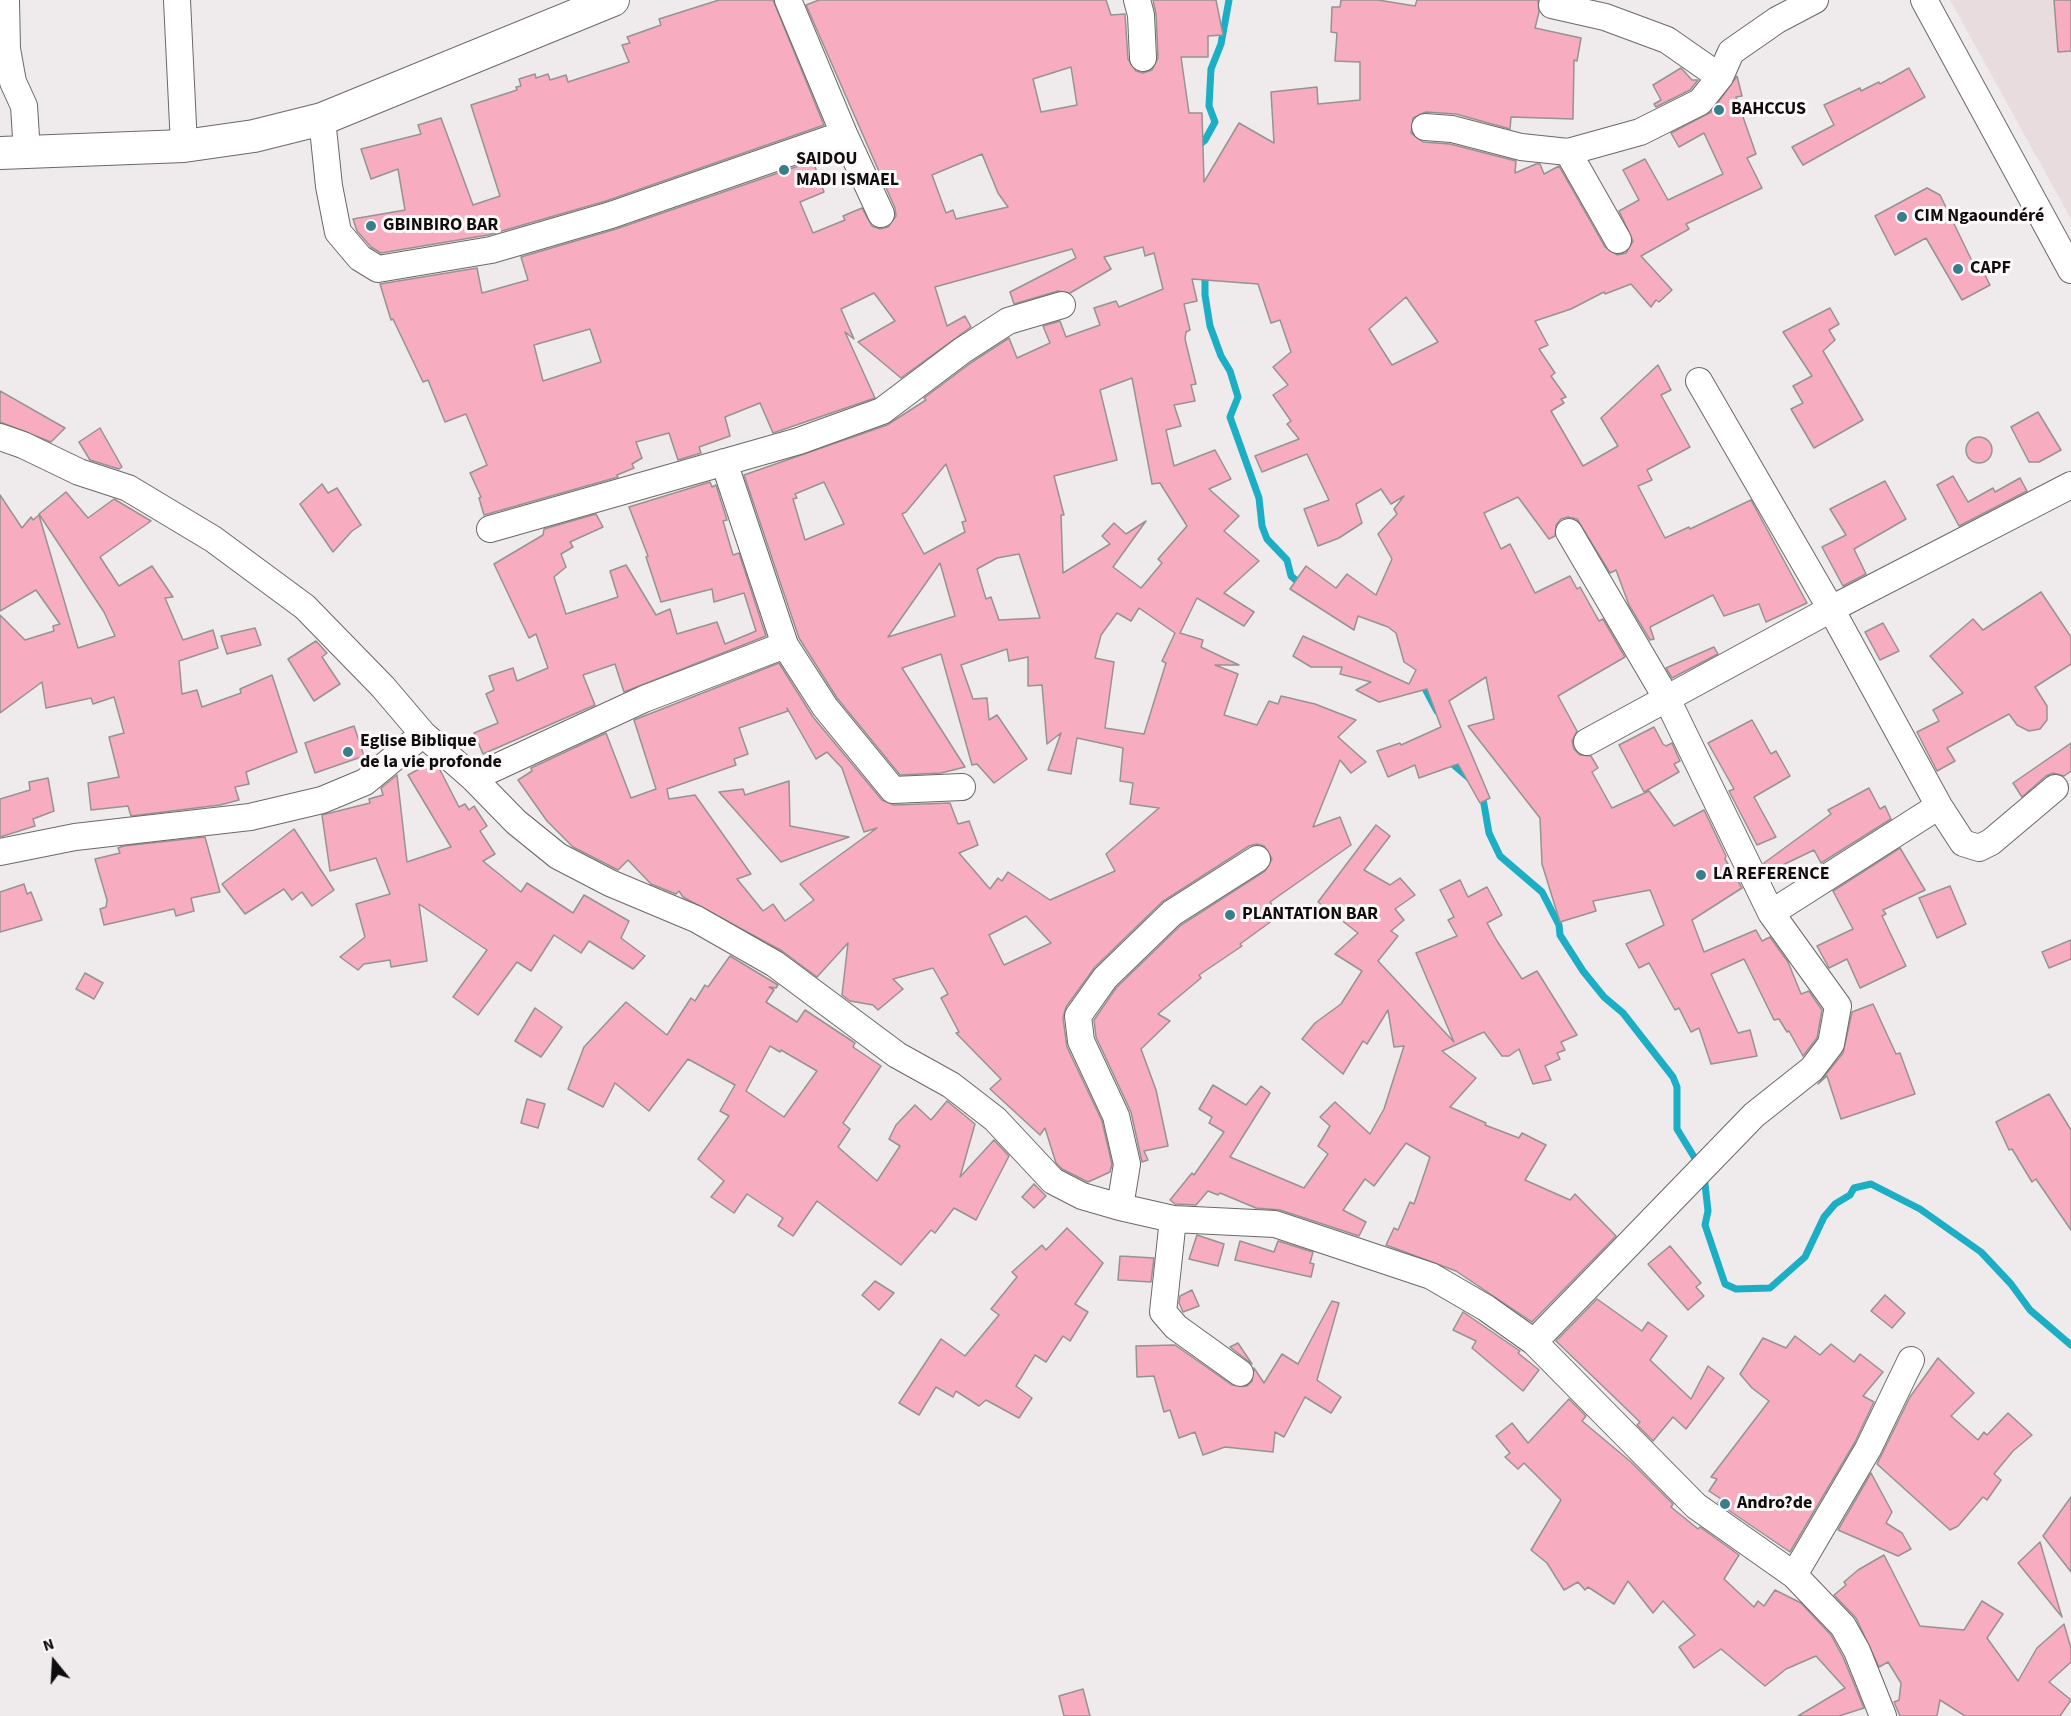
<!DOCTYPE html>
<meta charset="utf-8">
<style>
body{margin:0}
#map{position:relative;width:2071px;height:1716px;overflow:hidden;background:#efeaeb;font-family:"Source Sans 3",sans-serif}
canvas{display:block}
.north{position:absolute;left:24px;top:1632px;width:60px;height:60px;-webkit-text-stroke:4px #fdf8f9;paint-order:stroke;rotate:342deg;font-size:16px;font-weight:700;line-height:24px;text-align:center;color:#0f0d0e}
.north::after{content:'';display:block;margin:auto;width:21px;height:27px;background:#0f0d0e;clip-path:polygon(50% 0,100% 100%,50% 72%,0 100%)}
</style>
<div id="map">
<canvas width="2071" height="1716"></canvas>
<div class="north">N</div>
</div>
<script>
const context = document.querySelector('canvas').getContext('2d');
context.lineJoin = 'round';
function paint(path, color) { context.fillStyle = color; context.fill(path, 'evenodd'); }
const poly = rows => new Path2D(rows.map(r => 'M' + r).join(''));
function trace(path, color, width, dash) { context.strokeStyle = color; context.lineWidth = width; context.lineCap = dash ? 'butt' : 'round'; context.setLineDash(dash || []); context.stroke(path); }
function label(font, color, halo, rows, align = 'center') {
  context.font = font + ' "Source Sans 3",sans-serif'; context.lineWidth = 6; context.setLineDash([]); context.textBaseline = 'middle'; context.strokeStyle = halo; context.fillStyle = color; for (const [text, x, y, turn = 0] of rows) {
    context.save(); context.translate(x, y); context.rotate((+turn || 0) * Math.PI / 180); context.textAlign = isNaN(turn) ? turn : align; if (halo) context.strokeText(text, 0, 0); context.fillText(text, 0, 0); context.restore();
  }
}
const built = poly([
 [1950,0,2071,0,2071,219]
]);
const stream = poly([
 [1197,147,1205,140,1215,122,1209,106,1211,69,1221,44,1229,0],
 [1205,273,1205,295,1210,326,1221,356,1230,371,1238,397,1230,417,1259,498,1262,526,1267,539,1287,560,1291,576,1303,586],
 [1421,681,1437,711],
 [1448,760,1469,778],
 [1482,793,1489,833,1500,856,1542,892,1559,925,1560,935,1583,971,1604,997,1623,1013,1673,1077,1677,1087,1677,1129,1699,1165],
 [1704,1175,1708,1211,1705,1225,1725,1284,1736,1289,1770,1288,1805,1257,1824,1217,1835,1204,1850,1195,1854,1188,1871,1184,1920,1209,1981,1252,2011,1284,2030,1310,2071,1345]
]);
const building = poly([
 [719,0,773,0,824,125,606,201,488,235,381,253,371,247,357,231,353,219,405,210,398,169,371,179,361,149,421,134,418,125,441,118,473,205,500,196,471,105,517,90,516,87,521,86,519,79,535,74,536,78,548,74,550,80,566,75,568,82,629,62,622,45,630,43,627,37,661,25,659,19,719,0],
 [819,0,1106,0,1111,15,1125,14,1128,59,1136,71,1143,73,1152,70,1158,58,1156,14,1153,0,1216,0,1223,35,1208,36,1208,57,1181,57,1189,113,1202,113,1204,182,1239,123,1274,143,1271,92,1317,87,1318,104,1360,100,1360,62,1335,61,1337,33,1331,32,1332,7,1340,7,1341,0,1378,0,1415,6,1417,0,1538,0,1539,12,1535,28,1581,38,1577,61,1574,60,1573,119,1511,117,1510,129,1456,114,1426,112,1413,118,1411,133,1423,142,1450,144,1516,161,1515,173,1536,164,1540,164,1544,174,1559,166,1605,247,1617,255,1626,253,1633,241,1619,211,1639,200,1623,170,1645,159,1668,200,1723,174,1704,133,1679,147,1671,133,1711,112,1737,76,1742,96,1736,97,1756,154,1747,158,1762,188,1686,224,1689,229,1641,256,1672,290,1659,302,1656,300,1651,307,1631,284,1605,294,1604,292,1571,309,1535,321,1548,345,1539,349,1555,373,1551,376,1566,397,1561,399,1564,403,1551,411,1583,466,1618,446,1601,418,1658,365,1671,390,1661,395,1690,447,1647,470,1652,480,1638,486,1665,538,1689,527,1690,529,1751,500,1807,603,1766,622,1759,604,1724,616,1713,595,1650,627,1654,639,1650,640,1629,605,1616,570,1610,573,1577,519,1568,517,1561,519,1556,525,1555,536,1549,539,1518,497,1484,513,1501,549,1510,544,1535,593,1570,576,1577,589,1580,587,1599,621,1603,619,1625,657,1558,696,1577,731,1572,741,1574,749,1580,755,1591,756,1598,768,1592,772,1612,808,1649,791,1674,826,1704,810,1726,856,1725,859,1742,888,1692,920,1704,952,1756,930,1762,941,1770,937,1788,962,1801,994,1809,991,1822,1010,1817,1038,1803,1056,1789,1031,1787,1032,1779,1019,1774,1020,1744,959,1711,974,1738,1033,1750,1030,1757,1056,1711,1064,1699,1028,1691,1032,1679,1008,1675,1010,1649,963,1639,968,1626,944,1664,925,1650,890,1593,901,1596,911,1560,922,1542,864,1540,818,1468,726,1494,719,1486,677,1449,701,1490,798,1480,803,1458,764,1419,778,1415,765,1388,777,1377,751,1400,743,1401,745,1441,727,1427,689,1379,702,1356,690,1371,682,1340,674,1342,667,1311,667,1293,656,1303,636,1409,684,1416,670,1404,662,1396,633,1388,627,1358,616,1354,630,1290,589,1306,566,1336,588,1347,574,1376,595,1392,559,1378,534,1397,514,1394,509,1404,496,1391,504,1381,489,1356,504,1362,523,1339,538,1318,546,1304,509,1329,500,1307,454,1262,472,1255,456,1299,439,1287,424,1291,421,1273,395,1288,385,1273,367,1291,352,1280,320,1271,323,1258,284,1192,279,1197,301,1184,304,1190,330,1186,332,1185,339,1196,384,1191,385,1195,401,1174,405,1181,426,1166,430,1174,466,1215,450,1231,479,1209,489,1239,516,1224,531,1259,561,1224,593,1254,612,1244,626,1197,598,1180,633,1203,640,1201,647,1239,665,1215,665,1238,674,1224,715,1257,725,1269,701,1278,704,1281,696,1315,704,1356,720,1338,737,1366,762,1351,773,1340,760,1313,827,1340,817,1351,845,1270,902,1280,915,1240,944,1242,946,1199,975,1201,978,1158,1014,1170,1021,1141,1049,1156,1090,1168,1146,1144,1151,1148,1160,1142,1162,1131,1112,1096,1037,1094,1020,1116,988,1181,925,1265,871,1272,859,1264,846,1257,844,1249,846,1162,902,1095,967,1066,1007,1063,1018,1067,1047,1102,1121,1112,1164,1110,1172,1088,1182,1062,1169,1056,1163,1045,1128,1040,1135,990,1089,1001,1079,956,1033,959,1032,941,998,948,994,933,968,893,979,903,989,878,1010,873,1005,850,1001,842,995,848,943,817,977,782,951,683,897,679,891,676,894,651,884,628,860,618,870,573,847,547,821,518,780,532,771,531,768,606,733,631,798,656,789,634,720,779,663,813,717,882,800,894,805,950,803,958,824,969,821,978,845,959,853,990,889,998,878,1002,881,1008,872,1050,900,1115,871,1106,854,1159,808,1130,804,1133,783,1120,781,1123,748,1077,738,1071,774,1048,770,1061,733,1047,744,1042,685,1028,686,1028,657,1009,661,1007,649,961,665,973,699,987,698,989,720,997,715,1027,759,994,783,977,764,972,765,941,654,902,668,965,767,941,773,900,775,837,698,799,638,744,475,887,425,926,400,924,398,972,362,1009,338,1017,358,1050,343,1043,326,1060,321,1066,337,1100,325,1094,308,1116,301,1119,307,1163,289,1154,253,1145,256,1143,247,1104,257,1111,269,1070,293,1058,291,1014,304,1010,292,1076,258,1072,249,935,287,947,326,965,316,971,327,901,378,858,342,895,321,874,293,841,309,854,339,845,332,875,398,773,433,760,403,725,417,730,436,699,447,701,453,678,460,669,433,636,442,642,458,632,464,634,468,617,475,618,477,484,515,479,498,481,497,470,473,487,465,466,414,445,422,428,380,423,382,393,319,391,320,380,284,477,268,482,293,528,280,521,257,616,229,813,161,824,192,800,202,813,233,845,220,843,216,862,208,872,226,880,229,888,227,896,216,895,208,806,5,819,0],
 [1071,67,1077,105,1041,112,1033,79,1071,67],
 [982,154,998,193,1008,207,956,219,953,210,946,213,932,175,982,154],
 [1406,297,1438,342,1392,365,1369,329,1406,297],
 [590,329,601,362,543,381,534,345,590,329],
 [1132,378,1152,484,1160,483,1187,526,1158,559,1162,563,1141,588,1113,567,1146,521,1126,534,1114,523,1102,536,1110,544,1063,573,1061,515,1064,515,1054,476,1117,460,1100,390,1132,378],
 [946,464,966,521,962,522,965,532,924,554,902,514,906,512,946,464],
 [824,482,844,524,805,540,793,499,797,498,795,494,824,482],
 [1019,554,1040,618,999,620,991,597,986,599,977,569,997,558,1019,554],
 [940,563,955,616,888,637,940,563],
 [1139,608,1175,633,1162,661,1166,663,1144,734,1105,728,1114,662,1095,658,1101,635,1117,613,1131,621,1139,608],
 [787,708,816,759,827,752,842,768,864,832,877,828,800,884,814,900,785,921,773,904,763,911,737,879,751,874,695,795,669,799,667,789,736,765,734,759,748,754,739,728,788,711,787,708],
 [1026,916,1051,943,1004,965,989,935,1026,916],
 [2054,0,2071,0,2071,51,2058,52,2054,0],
 [1681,68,1692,80,1698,80,1690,90,1656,107,1654,104,1661,100,1653,85,1681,68],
 [1909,68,1925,97,1803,165,1792,147,1834,125,1824,105,1860,88,1861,91,1879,82,1880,84,1909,68],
 [1927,188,1940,195,1972,261,1977,259,1990,285,1962,300,1926,238,1895,255,1875,216,1927,188],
 [1830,308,1839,324,1829,330,1835,340,1823,351,1863,420,1814,448,1791,409,1803,403,1793,386,1812,376,1783,332,1830,308],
 [0,391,65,428,51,442,0,422,0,391],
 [2038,412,2061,450,2039,462,2029,462,2011,427,2038,412],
 [100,428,122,467,119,469,90,460,79,442,100,428],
 '1966 450a13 13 0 1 1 26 0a13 13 0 1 1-26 0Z',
 [1953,476,1968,502,1993,488,1995,492,2020,478,2027,491,1959,526,1937,485,1953,476],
 [1885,481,1906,519,1854,549,1866,574,1843,586,1822,547,1846,535,1830,509,1885,481],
 [710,482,712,487,716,485,727,520,723,521,733,555,739,553,766,636,624,692,615,664,583,675,595,705,483,754,474,733,498,723,486,694,494,690,489,676,513,668,517,681,548,668,536,634,529,638,494,564,543,535,544,529,596,514,603,527,570,542,573,547,561,554,566,567,554,577,566,614,618,597,610,571,626,565,656,615,670,609,677,634,717,622,725,644,756,631,744,593,714,602,712,589,661,602,646,557,648,556,629,507,710,482],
 [322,484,328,493,337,488,361,525,352,531,333,552,300,504,322,484],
 [66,492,88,518,114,499,151,521,100,557,119,586,152,566,173,597,165,598,183,640,213,630,218,648,179,661,182,694,197,690,202,707,241,693,240,689,272,675,297,752,246,772,249,784,235,787,239,800,220,805,131,816,128,806,91,810,88,783,119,777,109,737,124,733,114,697,93,704,91,698,46,708,42,682,0,713,0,615,25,640,54,631,53,626,60,624,36,590,0,611,0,495,22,528,31,517,33,520,39,515,78,648,115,636,104,612,39,514,66,492],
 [2041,592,2071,637,2071,664,2035,687,2047,706,2047,720,2040,729,2029,731,2017,725,2009,714,1947,748,1955,761,1937,771,1917,732,1939,721,1933,710,1963,693,1930,656,1973,619,1983,630,2041,592],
 [1883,623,1899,651,1880,660,1865,632,1883,623],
 [255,628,261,645,227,654,221,636,255,628],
 [316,641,327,653,322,657,340,684,314,701,288,659,316,641],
 [1714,647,1718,654,1672,678,1666,668,1714,647],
 [1752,720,1771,754,1776,751,1790,776,1754,797,1776,837,1757,845,1729,791,1734,789,1708,743,1752,720],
 [354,726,364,756,315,773,305,743,354,726],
 [1654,727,1663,744,1666,746,1672,743,1680,761,1674,764,1679,772,1644,792,1619,745,1654,727],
 [2071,743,2071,771,2064,776,2053,773,2046,776,2022,797,2013,783,2071,743],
 [432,762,439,768,459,807,465,804,469,810,474,806,487,826,480,831,495,854,483,861,521,892,527,883,573,913,584,895,629,921,621,938,645,956,633,969,589,941,581,953,554,935,531,971,517,962,478,1015,453,997,487,950,419,904,427,961,391,967,390,960,364,964,358,970,340,957,365,937,356,904,390,894,376,858,330,871,322,815,370,803,369,799,383,795,381,788,397,775,407,862,451,847,408,775,432,762],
 [48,778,54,811,33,819,35,826,0,837,0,799,30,790,29,782,48,778],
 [789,781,790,826,849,837,781,862,719,792,743,789,745,795,789,781],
 [1869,788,1880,809,1885,806,1891,819,1821,863,1814,850,1768,872,1764,863,1831,814,1828,810,1869,788],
 [1376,825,1390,836,1364,870,1390,885,1400,878,1415,895,1395,909,1404,920,1391,931,1398,936,1378,961,1454,1042,1416,953,1457,936,1448,920,1454,917,1440,890,1460,880,1468,897,1487,887,1502,915,1487,923,1497,941,1522,979,1537,971,1577,1035,1561,1042,1565,1050,1557,1053,1560,1059,1545,1066,1551,1080,1533,1084,1519,1049,1509,1056,1502,1056,1484,1032,1442,1051,1476,1078,1450,1107,1486,1123,1485,1125,1519,1138,1522,1133,1546,1145,1525,1180,1570,1200,1575,1194,1616,1236,1532,1322,1456,1271,1386,1245,1394,1228,1398,1230,1410,1202,1414,1204,1430,1157,1406,1143,1374,1186,1365,1179,1343,1210,1366,1222,1359,1236,1280,1210,1256,1208,1220,1193,1218,1195,1208,1191,1196,1205,1175,1204,1170,1200,1192,1173,1194,1175,1224,1132,1209,1123,1212,1117,1199,1109,1213,1085,1246,1105,1261,1086,1270,1093,1230,1157,1304,1188,1328,1154,1318,1146,1330,1126,1320,1117,1335,1102,1370,1134,1384,1109,1404,1046,1394,1047,1388,1010,1367,1044,1363,1041,1343,1074,1302,1039,1315,1023,1341,1004,1362,971,1335,954,1358,933,1318,902,1376,825],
 [294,829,334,890,312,906,302,892,292,900,284,889,245,914,222,884,294,829],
 [205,837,220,892,191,898,194,911,176,916,174,909,104,925,100,909,106,907,107,900,95,859,120,853,118,848,124,846,205,837],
 [1900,848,1925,890,1883,910,1886,914,1882,916,1906,966,1860,988,1847,959,1829,968,1817,946,1853,929,1833,891,1900,848],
 [24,884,27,894,31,892,42,920,0,932,0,892,24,884],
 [1950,886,1966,924,1937,938,1919,898,1950,886],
 [2071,940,2071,959,2049,968,2042,952,2071,940],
 [730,956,778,985,776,988,769,987,774,990,766,1002,797,1022,805,1010,855,1043,853,1047,881,1066,843,1123,850,1129,838,1147,877,1181,900,1146,889,1139,896,1125,915,1105,931,1120,947,1101,975,1124,960,1177,994,1140,1009,1156,976,1220,954,1208,935,1233,931,1230,901,1265,817,1201,793,1236,778,1226,783,1218,747,1194,734,1213,711,1197,724,1181,698,1159,729,1116,720,1111,735,1085,688,1059,649,1111,615,1083,603,1107,568,1089,584,1047,626,1002,667,1035,691,998,695,1001,705,985,708,987,730,956],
 [770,1046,780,1052,781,1050,817,1071,784,1117,746,1091,770,1046],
 [85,973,103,983,94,999,76,989,85,973],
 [1873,1004,1896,1054,1900,1053,1915,1094,1841,1119,1827,1076,1818,1084,1843,1053,1852,1012,1873,1004],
 [535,1008,562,1027,541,1057,515,1041,535,1008],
 [2049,1094,2071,1130,2071,1230,2036,1179,2032,1182,2012,1149,2009,1150,1996,1122,2049,1094],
 [527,1099,545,1104,538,1128,521,1123,527,1099],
 [1034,1184,1046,1196,1034,1208,1022,1197,1034,1184],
 [1067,1228,1103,1263,1075,1304,1088,1312,1070,1341,1063,1336,1046,1362,1035,1355,1016,1386,1032,1398,1019,1418,986,1400,979,1406,956,1391,953,1397,936,1387,919,1415,899,1403,941,1339,965,1356,999,1315,991,1309,1017,1277,1012,1272,1042,1245,1046,1250,1067,1228],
 [1197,1235,1224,1244,1218,1266,1189,1259,1197,1235],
 [1240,1241,1274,1252,1278,1241,1313,1252,1310,1263,1314,1264,1311,1277,1235,1260,1240,1241],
 [1670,1246,1701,1283,1696,1287,1704,1296,1688,1310,1648,1264,1670,1246],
 [1120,1256,1154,1258,1151,1282,1118,1280,1120,1256],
 [875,1281,894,1293,879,1310,862,1295,875,1281],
 [1192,1290,1199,1306,1183,1312,1179,1303,1180,1296,1192,1290],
 [1885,1295,1905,1313,1892,1328,1871,1311,1885,1295],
 [1597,1299,1642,1331,1648,1322,1667,1336,1650,1360,1691,1399,1708,1366,1724,1378,1686,1429,1673,1417,1653,1441,1637,1425,1640,1422,1556,1341,1597,1299],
 [1332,1301,1339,1303,1317,1380,1341,1397,1331,1413,1305,1397,1284,1437,1275,1432,1273,1452,1225,1447,1203,1455,1195,1432,1179,1438,1170,1410,1164,1412,1154,1376,1137,1377,1136,1346,1175,1345,1232,1385,1247,1386,1252,1381,1254,1368,1264,1383,1282,1354,1298,1364,1332,1301],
 [1463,1312,1520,1351,1518,1353,1539,1370,1523,1391,1472,1348,1476,1341,1453,1330,1463,1312],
 [1795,1336,1820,1355,1831,1344,1854,1362,1860,1354,1883,1372,1863,1396,1874,1402,1855,1442,1790,1552,1718,1503,1721,1499,1709,1491,1717,1479,1711,1477,1769,1401,1752,1388,1740,1374,1763,1338,1786,1348,1795,1336],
 [1238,1343,1252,1364,1230,1347,1238,1343],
 [1938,1358,1974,1393,1951,1416,1978,1440,1984,1432,1987,1435,2008,1413,2032,1435,2013,1451,1994,1474,2001,1480,1987,1500,1983,1497,1958,1526,1950,1530,1877,1464,1910,1397,1938,1358],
 [1569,1399,1586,1416,1582,1421,1631,1462,1673,1504,1671,1507,1698,1529,1700,1527,1739,1555,1724,1579,1754,1607,1758,1601,1764,1606,1775,1590,1801,1603,1831,1635,1843,1657,1864,1708,1839,1716,1798,1716,1845,1688,1816,1656,1786,1669,1765,1686,1721,1649,1694,1668,1679,1647,1695,1635,1663,1601,1653,1613,1628,1581,1614,1604,1588,1587,1585,1590,1578,1582,1564,1590,1547,1563,1531,1550,1561,1500,1524,1463,1518,1469,1505,1457,1510,1453,1496,1436,1512,1423,1528,1443,1569,1399],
 [1871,1473,1892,1512,1886,1523,1902,1533,1911,1549,1898,1556,1838,1530,1871,1473],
 [2071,1497,2071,1572,2043,1536,2071,1497],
 [2040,1542,2058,1604,2062,1617,2018,1563,2040,1542],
 [1884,1555,1920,1626,1964,1630,1982,1601,2003,1614,1987,1638,2018,1681,2037,1648,2064,1624,2071,1648,2071,1662,2049,1682,2071,1700,2060,1716,1965,1716,1940,1700,1937,1716,1900,1716,1894,1702,1899,1700,1901,1683,1888,1662,1879,1667,1856,1618,1834,1595,1846,1585,1844,1582,1858,1570,1884,1555],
 [1083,1689,1090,1716,1064,1716,1059,1696,1083,1689]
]);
const minor = poly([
 [6,0,7,49,13,82,24,106,27,153],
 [177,0,184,146],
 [788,0,844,134,881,214],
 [1137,0,1141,15,1143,58],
 [1924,0,2071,270],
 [1552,5,1605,17,1667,40,1720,77],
 [322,119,329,186,338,232,360,258,378,269,491,250,611,215,844,134],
 [1425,127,1452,129,1521,147,1568,152,1640,132,1700,102,1720,77,1731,52,1777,20,1815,0],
 [1568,152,1618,240],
 [1699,381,1831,609,1939,806,1963,843,1979,848,1991,842,2055,788],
 [0,437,23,445,79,472,128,488,213,539,305,607,383,687,423,734,473,778,516,822,558,856,610,883,696,919,775,964,897,1055,951,1085,995,1119,1053,1181,1082,1196,1120,1207,1173,1219,1275,1224,1431,1276,1486,1308,1534,1342,1696,1506,1794,1575,1843,1626,1857,1651,1883,1716],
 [490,529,799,441,882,411,963,350,1008,321,1062,305],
 [785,645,825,707,893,790,962,787],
 [1587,742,1831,609,2071,485],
 [473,778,644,699,785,645,724,462],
 [0,852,75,837,250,817,322,800,365,782,423,734],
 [1771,913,1939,806],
 [1120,1207,1127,1164,1116,1116,1081,1041,1078,1016,1105,978,1172,913,1257,859],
 [1173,1219,1163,1312,1176,1327,1240,1373],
 [1534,1342,1754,1115,1812,1069,1831,1044,1838,1006,1771,913,1667,699,1569,532],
 [1794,1575,1868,1449,1911,1360]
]);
const tertiary = poly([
 [0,153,184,146,254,136,322,119,613,0]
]);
const markers = [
 [1719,110,6,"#397e8b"],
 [784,170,6,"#397e8b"],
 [1902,217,6,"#397e8b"],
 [371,226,6,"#397e8b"],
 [1958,269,6,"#397e8b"],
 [348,752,6,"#397e8b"],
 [1701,875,6,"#397e8b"],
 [1230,915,6,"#397e8b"],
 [1725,1504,6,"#397e8b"]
];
const poiNames = [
 ["BAHCCUS",1731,110],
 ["SAIDOU",796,160],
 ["MADI ISMAEL",796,181],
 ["CIM Ngaoundéré",1914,217],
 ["GBINBIRO BAR",383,226],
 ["CAPF",1970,269],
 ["Eglise Biblique",360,742],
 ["de la vie profonde",360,763],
 ["LA REFERENCE",1713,875],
 ["PLANTATION BAR",1242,915],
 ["Andro?de",1737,1504]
];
paint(built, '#e9dcdf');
trace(stream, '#1caec5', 7);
paint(building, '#f8acc0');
trace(building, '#979293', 1.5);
trace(minor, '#6c6869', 28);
trace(tertiary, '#6c6869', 34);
trace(minor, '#fff', 26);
trace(tertiary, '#fff', 32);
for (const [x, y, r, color] of markers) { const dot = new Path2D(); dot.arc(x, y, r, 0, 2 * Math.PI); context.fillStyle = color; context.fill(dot); trace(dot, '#fdf8f9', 2); }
label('bold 18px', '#0f0d0e', '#fdf8f9', poiNames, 'left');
</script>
